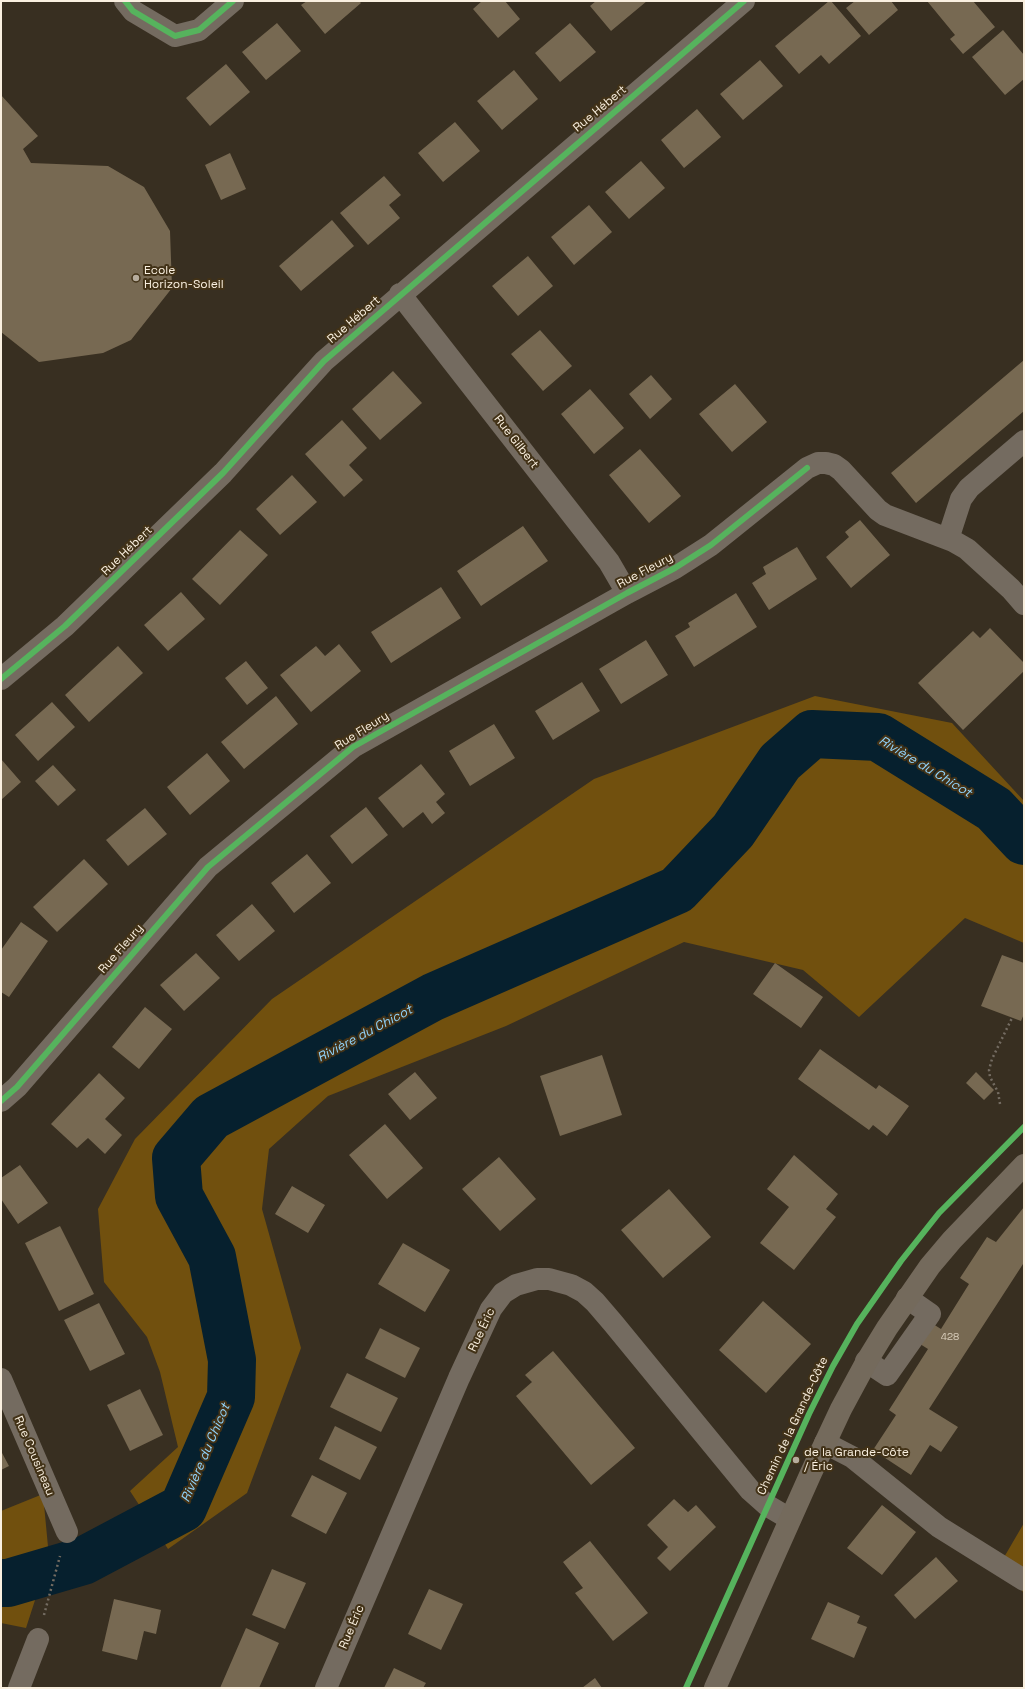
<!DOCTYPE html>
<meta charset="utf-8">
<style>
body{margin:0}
#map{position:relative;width:1025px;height:1689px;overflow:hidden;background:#382f21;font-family:"Space Grotesk",sans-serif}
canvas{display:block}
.frame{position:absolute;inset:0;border:2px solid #faf0e0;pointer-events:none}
</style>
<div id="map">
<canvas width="1025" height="1689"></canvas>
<div class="frame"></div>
</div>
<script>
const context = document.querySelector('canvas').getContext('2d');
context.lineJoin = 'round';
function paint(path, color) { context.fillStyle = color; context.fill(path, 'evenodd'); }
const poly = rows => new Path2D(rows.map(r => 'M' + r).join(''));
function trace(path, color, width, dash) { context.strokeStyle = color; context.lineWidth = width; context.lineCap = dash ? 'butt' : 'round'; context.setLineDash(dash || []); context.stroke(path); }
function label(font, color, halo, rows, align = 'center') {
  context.font = font + ' "Space Grotesk",sans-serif'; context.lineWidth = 4; context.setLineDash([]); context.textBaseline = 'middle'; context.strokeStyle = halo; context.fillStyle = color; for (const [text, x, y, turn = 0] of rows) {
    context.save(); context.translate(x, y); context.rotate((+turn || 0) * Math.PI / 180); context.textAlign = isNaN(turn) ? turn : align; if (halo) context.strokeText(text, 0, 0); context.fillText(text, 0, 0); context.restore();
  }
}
const green = poly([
 [815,696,952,723,1024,801,1024,943,965,918,859,1017,803,970,684,942,506,1026,328,1096,269,1149,262,1209,301,1348,247,1493,168,1549,130,1491,178,1447,160,1372,147,1337,104,1282,98,1209,135,1139,272,999,594,779],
 [43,1494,49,1557,26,1628,1,1623,1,1511],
 [1024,1523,1024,1594,1003,1559]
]);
const river = poly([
 [1,1583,8,1583,83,1561,183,1508,231,1397,232,1360,212,1257,179,1196,176,1158,211,1117,433,997,677,890,733,831,780,762,812,734,878,737,994,809,1024,841]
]);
const building = poly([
 [307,1,359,1,361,3,325,34,301,5],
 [482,1,505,1,520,19,498,38,473,9],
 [596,1,647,1,611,31,590,6],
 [829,1,831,1,861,36,829,64,821,55,799,74,775,46],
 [855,1,874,1,876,2,877,1,891,1,898,10,869,35,846,8],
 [927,1,973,1,995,27,963,54,950,39,955,35],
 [277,23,301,51,266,80,242,52],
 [570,23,596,52,560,82,535,53],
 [1003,30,1024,55,1024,79,1005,95,972,57],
 [760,60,783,86,743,120,720,94],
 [226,64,250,92,210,126,186,98],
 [514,70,538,99,502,130,477,101],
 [1,95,38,136,23,149,31,163,108,166,144,187,170,231,172,288,131,340,103,353,39,362,1,332],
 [697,109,721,137,684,168,661,140],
 [455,122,480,151,443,182,418,153],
 [230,153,246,189,221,200,205,165],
 [641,161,665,188,629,219,605,192],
 [384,176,401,195,389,205,400,218,368,245,340,213],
 [589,205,612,232,574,265,551,237],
 [332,220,354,246,301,291,279,266],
 [528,256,553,286,518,316,492,286],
 [540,330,572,366,543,391,511,354],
 [1024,360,1024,411,916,503,891,473],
 [393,371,422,403,380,440,352,409],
 [651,375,672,399,650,419,629,394],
 [735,384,767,422,732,452,699,414],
 [590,389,624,428,594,454,561,414],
 [342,420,367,448,349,465,363,480,344,497,305,454],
 [640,449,681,496,649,523,609,475],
 [292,475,317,502,280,535,256,509],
 [860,520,890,555,851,588,826,557,849,537,845,532],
 [523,526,548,561,481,606,457,571],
 [240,530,268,555,220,605,192,579],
 [797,547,817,579,769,610,752,583,766,574,763,567],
 [441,587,461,618,391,663,371,632],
 [181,592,205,619,168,651,144,625],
 [736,593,757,627,694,667,675,636,690,627,688,623],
 [990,628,1024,663,1024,671,963,730,918,683,973,631,980,638],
 [646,640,668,675,621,704,599,669],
 [339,644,361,671,311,712,280,675,316,646,325,656],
 [118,646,143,673,89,722,65,695],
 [246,661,268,688,247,705,225,678],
 [582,682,600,711,553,740,535,711],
 [276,696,298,724,244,769,221,742],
 [52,702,75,727,38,761,15,735],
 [494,724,515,758,470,786,449,751],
 [207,753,230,781,190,815,167,787],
 [1,759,21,782,1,800],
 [421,764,445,794,436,802,445,813,432,824,423,812,403,828,378,798],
 [53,765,76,790,58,806,35,781],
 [366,807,388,835,352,864,330,836],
 [145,808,167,834,128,866,106,840],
 [307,854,331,883,294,913,271,883],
 [84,859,108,884,57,932,33,907],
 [252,904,275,931,239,961,216,935],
 [21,922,48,941,9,997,1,992,1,950],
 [196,953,220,978,184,1011,160,985],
 [1002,955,1024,963,1024,1014,1021,1021,981,1006],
 [775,963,823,997,801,1028,753,994],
 [145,1007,172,1029,139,1069,112,1047],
 [820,1049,876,1089,879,1085,909,1106,887,1136,873,1125,869,1130,798,1079],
 [602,1055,622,1115,560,1136,540,1076],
 [415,1072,437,1098,410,1120,388,1094],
 [976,1072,994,1090,984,1100,966,1083],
 [99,1073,125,1098,105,1119,122,1135,105,1154,88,1138,77,1148,51,1124],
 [385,1124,423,1168,387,1199,349,1155],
 [794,1155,838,1194,826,1209,836,1217,794,1270,760,1243,789,1207,767,1189],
 [499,1157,536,1199,500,1231,462,1189],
 [20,1165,48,1203,18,1224,1,1199,1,1178],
 [292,1186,325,1205,308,1233,275,1214],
 [669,1189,711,1237,663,1278,621,1230],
 [1024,1207,1024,1265,1023,1264,929,1409,958,1427,941,1452,930,1445,911,1475,873,1450,896,1415,889,1410,928,1349,920,1344,933,1324,941,1329,969,1284,960,1278,987,1237,996,1242],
 [60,1226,94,1294,59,1311,25,1243],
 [403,1243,450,1270,425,1312,378,1284],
 [763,1301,811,1344,766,1393,719,1350],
 [99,1303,125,1354,90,1371,64,1320],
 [380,1328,420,1348,405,1378,365,1358],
 [553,1351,635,1448,591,1485,516,1396,532,1382,525,1375],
 [347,1373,398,1398,381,1432,330,1407],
 [140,1389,163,1435,130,1451,107,1405],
 [335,1426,377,1447,360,1480,319,1459],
 [1,1451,9,1466,1,1470],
 [312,1475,347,1493,326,1534,291,1516],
 [674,1499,688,1512,696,1505,716,1527,670,1571,657,1558,668,1547,647,1525],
 [882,1505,916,1532,882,1575,847,1548],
 [590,1541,648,1613,613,1641,575,1593,583,1588,563,1562],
 [936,1557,958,1581,915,1619,894,1595],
 [272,1569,306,1583,285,1629,252,1615],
 [429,1589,463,1604,441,1650,408,1634],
 [114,1599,161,1610,156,1634,144,1631,137,1660,102,1651],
 [828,1602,860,1616,857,1623,867,1627,854,1658,811,1639],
 [246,1628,279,1643,259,1688,220,1688],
 [394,1668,426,1683,423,1688,384,1688],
 [595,1678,602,1688,582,1688]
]);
const path = poly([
 [1000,1104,998,1092,990,1077,989,1070,992,1059,1012,1018],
 [44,1615,60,1556]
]);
const minor = poly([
 [125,1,133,11,175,36,199,30,233,1],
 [400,294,609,562,627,593],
 [948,539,961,499,969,488,1024,441],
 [1,679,65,626,223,473,324,361,744,1],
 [1,1101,17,1087,208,867,353,747,627,593,675,568,711,545,807,468,818,463,826,463,834,465,841,470,878,510,885,515,953,541,967,549,1011,589,1024,604],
 [866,1361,887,1375,930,1314,907,1298],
 [1,1379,67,1532],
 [825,1443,852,1457,939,1527,1024,1580],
 [19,1688,38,1639],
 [326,1688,459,1378,491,1309,503,1293,516,1285,537,1279,549,1279,571,1285,584,1292,595,1302,613,1323,750,1490,768,1506,790,1519]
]);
const major = poly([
 [715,1688,811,1473,841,1409,868,1359,887,1328,930,1266,952,1240,1024,1165]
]);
const cycleway = poly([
 [125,1,133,11,175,36,199,30,233,1],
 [1,679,65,626,223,473,324,361,744,1],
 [1,1101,17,1087,208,867,353,747,627,593,675,568,711,545,807,468],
 [686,1688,809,1414,833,1366,857,1324,901,1261,939,1213,1024,1127]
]);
const markers = [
 [136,278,4,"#b6ac9d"],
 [796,1460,4,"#b6ac9d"]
];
const numberNames = [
 ["428",950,1337]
];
const streetNames = [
 ["Rue Hébert",600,109,-40],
 ["Rue Hébert",354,320,-41],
 ["Rue Gilbert",516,442,52],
 ["Rue Hébert",127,551,-44],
 ["Rue Fleury",645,571,-28],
 ["Rue Fleury",362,731,-32],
 ["Rue Fleury",121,949,-49],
 ["Rue Éric",482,1330,-65],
 ["Chemin de la Grande-Côte",793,1426,-65],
 ["Rue Cousineau",34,1456,67],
 ["Rue Éric",352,1627,-67]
];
const poiNames = [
 ["Ecole",144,271],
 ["Horizon-Soleil",144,285],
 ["de la Grande-Côte",804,1453],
 ["/ Éric",804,1467]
];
const waterNames = [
 ["Rivière du Chicot",925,767,31],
 ["Rivière du Chicot",365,1034,-28],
 ["Rivière du Chicot",206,1453,-67]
];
paint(green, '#71500e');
trace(river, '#06202e', 48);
paint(building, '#776952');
trace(path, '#746c62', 2.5, [2, 3]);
trace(minor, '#746b60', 22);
trace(major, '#746a5c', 22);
trace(cycleway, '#56b35d', 6);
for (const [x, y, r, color] of markers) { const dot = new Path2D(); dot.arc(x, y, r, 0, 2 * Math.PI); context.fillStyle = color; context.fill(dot); trace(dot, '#423217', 1.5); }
label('10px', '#d9cebc', null, numberNames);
label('12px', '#faf0e0', '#423217', streetNames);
label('12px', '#faf0e0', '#423217', poiNames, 'left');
label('italic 13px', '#90d3fb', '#423217', waterNames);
</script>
